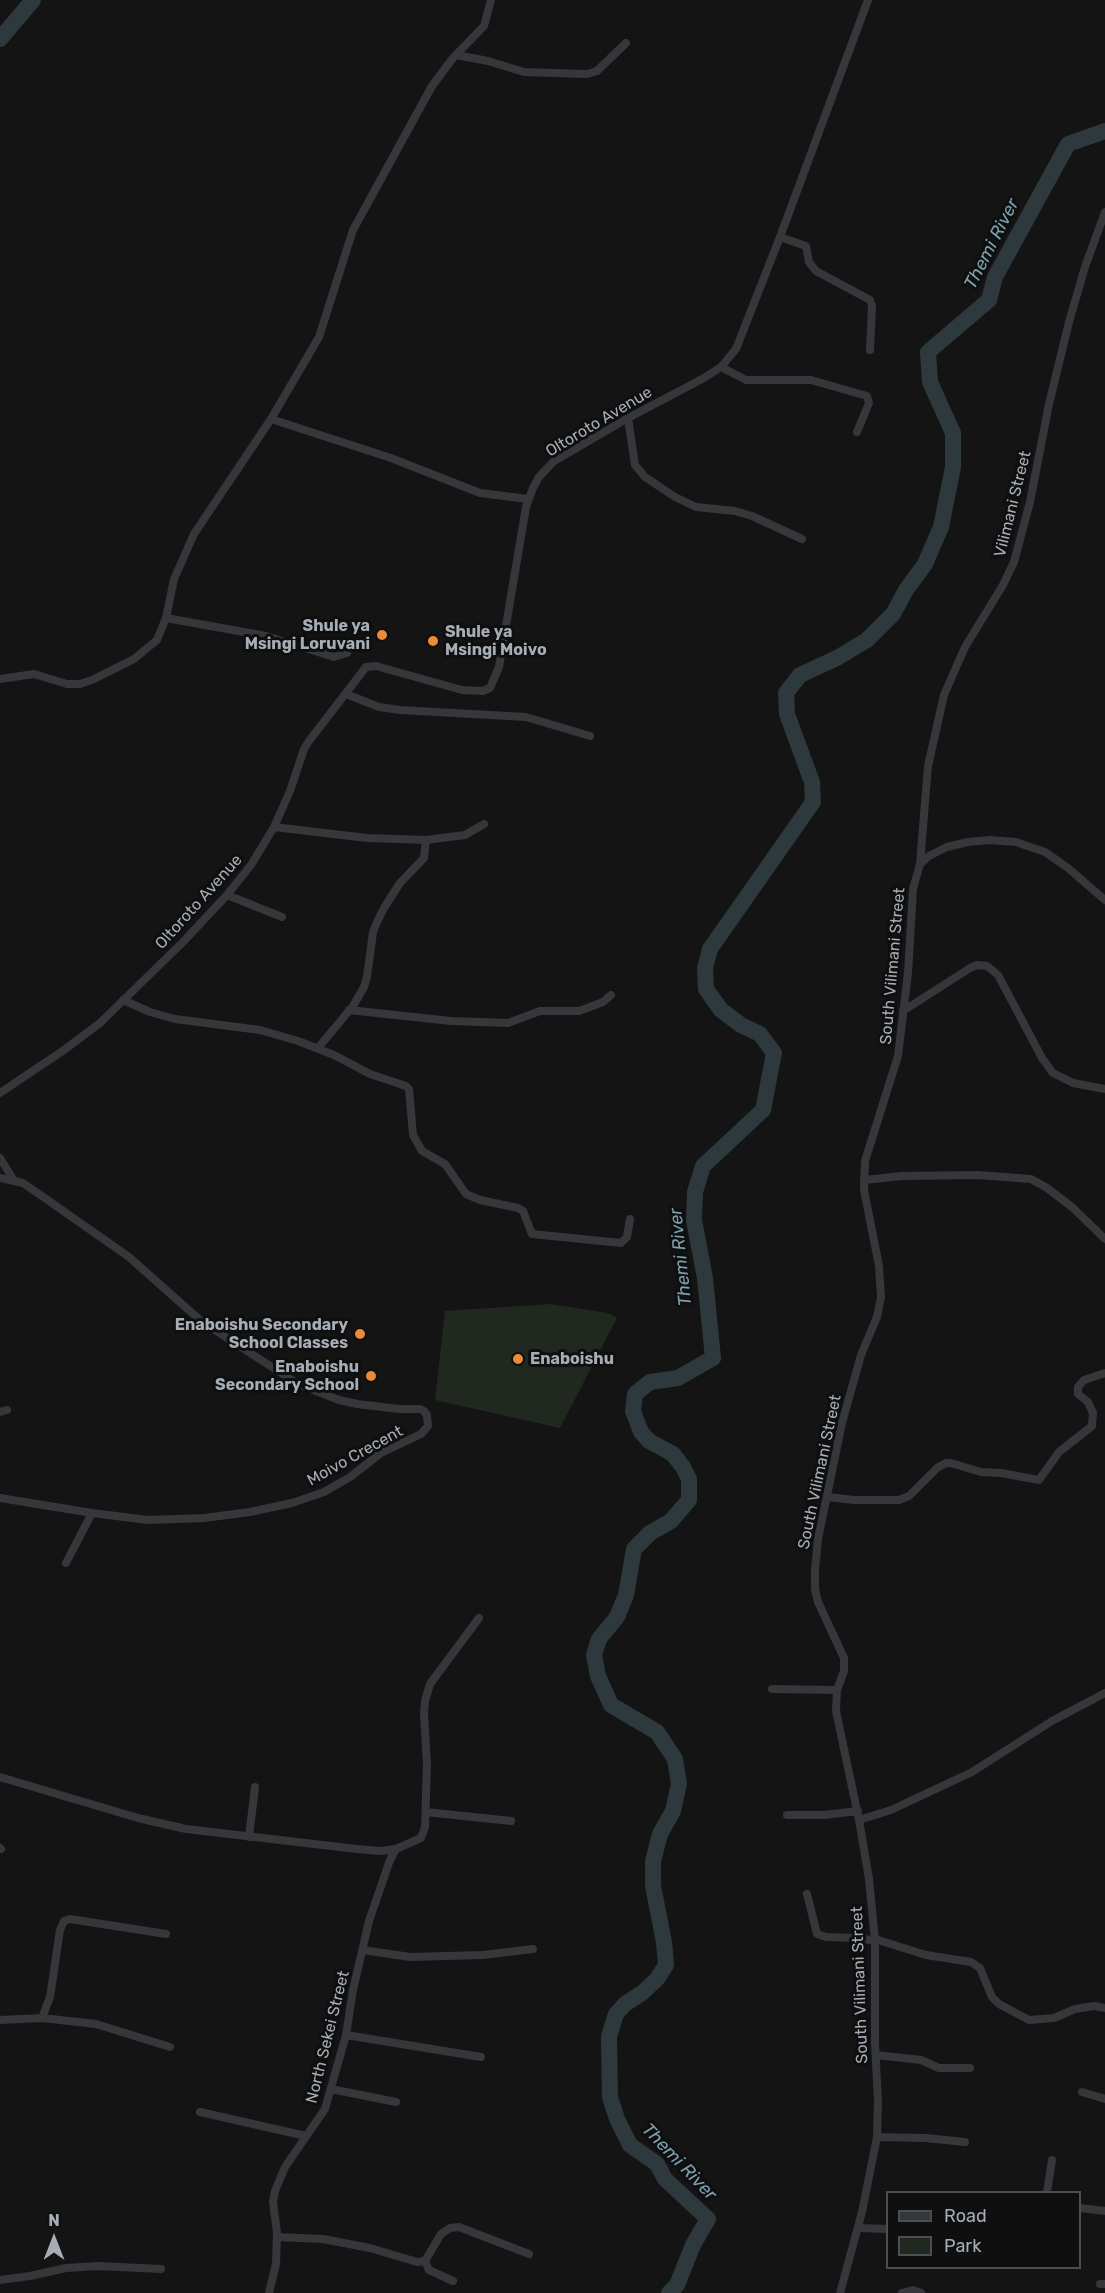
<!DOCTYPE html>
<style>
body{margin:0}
#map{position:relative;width:1105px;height:2293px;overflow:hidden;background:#141415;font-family:Rubik,sans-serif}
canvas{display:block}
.legend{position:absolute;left:886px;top:2191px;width:195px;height:78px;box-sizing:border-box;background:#0f0f10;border:2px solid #4b4e52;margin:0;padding:8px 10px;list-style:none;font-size:18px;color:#a6adb5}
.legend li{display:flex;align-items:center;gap:12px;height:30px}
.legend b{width:30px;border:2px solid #4b4e52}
.north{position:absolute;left:24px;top:2209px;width:60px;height:60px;-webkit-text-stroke:4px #0f0f10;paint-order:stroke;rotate:0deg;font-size:16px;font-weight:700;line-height:24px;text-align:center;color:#a6adb5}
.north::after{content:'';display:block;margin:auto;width:21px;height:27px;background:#a6adb5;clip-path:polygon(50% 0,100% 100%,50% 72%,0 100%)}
</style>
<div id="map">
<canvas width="1105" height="2293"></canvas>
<ul class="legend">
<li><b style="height:8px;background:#35373a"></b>Road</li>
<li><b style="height:16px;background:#202820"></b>Park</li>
</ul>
<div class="north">N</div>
</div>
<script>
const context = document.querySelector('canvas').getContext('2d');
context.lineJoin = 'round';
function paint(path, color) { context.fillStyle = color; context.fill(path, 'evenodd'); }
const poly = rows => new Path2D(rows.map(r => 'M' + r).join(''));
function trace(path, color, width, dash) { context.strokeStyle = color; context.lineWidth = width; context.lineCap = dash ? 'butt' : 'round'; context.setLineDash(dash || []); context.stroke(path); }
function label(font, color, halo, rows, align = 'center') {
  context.font = font + ' Rubik,sans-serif'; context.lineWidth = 6; context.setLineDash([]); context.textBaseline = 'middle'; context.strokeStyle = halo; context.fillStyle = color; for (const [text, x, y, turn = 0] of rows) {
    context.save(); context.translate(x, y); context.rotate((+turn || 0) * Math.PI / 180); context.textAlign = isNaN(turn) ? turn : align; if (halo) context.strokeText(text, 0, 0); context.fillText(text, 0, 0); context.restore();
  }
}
const green = poly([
 [550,1304,608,1313,617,1318,560,1428,435,1400,445,1311]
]);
const river = poly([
 [0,39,33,0],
 [669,2293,677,2285,693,2245,708,2219,665,2179,657,2164,630,2145,617,2119,610,2097,609,2036,616,2014,625,2004,642,1993,657,1979,666,1965,664,1942,653,1886,653,1861,660,1834,673,1811,679,1784,675,1759,657,1732,611,1705,598,1676,594,1655,599,1639,617,1617,626,1595,634,1549,650,1533,671,1521,689,1500,689,1479,683,1467,673,1454,649,1441,641,1432,633,1411,635,1394,650,1382,678,1378,713,1358,705,1278,694,1220,695,1192,703,1166,763,1110,774,1053,760,1034,741,1025,721,1010,706,989,705,968,710,949,813,802,812,782,787,714,786,693,800,675,837,658,867,640,893,614,906,590,925,564,941,527,953,467,953,433,930,382,928,352,989,300,995,277,1068,144,1105,131]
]);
const street = poly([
 [456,55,488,61,524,72,587,74,597,71,626,43],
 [780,237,806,246,809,262,816,271,870,300,872,306,870,350],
 [721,367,746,380,811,380,867,396,869,403,857,432],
 [628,418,635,465,645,477,675,497,696,507,735,511,752,516,802,539],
 [271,419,391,458,480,493,528,499],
 [166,618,266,636,334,657,347,653],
 [0,679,34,674,67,684,80,684,92,680,134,659,157,640,166,618,174,579,194,534,271,419,319,337,353,230,432,86,453,58,484,26,491,0],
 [346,694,379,707,400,710,526,717,590,736],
 [274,827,367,838,426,840,465,835,484,824],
 [920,864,928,766,944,695,965,647,1003,585,1014,562,1030,502,1049,404,1069,322,1085,267,1105,212],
 [227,895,282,917],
 [123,1000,150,1012,175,1019,260,1030,298,1041,334,1055,370,1074,406,1086,409,1089,413,1135,422,1151,445,1164,466,1194,480,1200,518,1208,523,1211,532,1234,621,1243,627,1237,630,1219],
 [349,1010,451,1021,508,1023,540,1011,579,1011,603,1002,611,995],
 [903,1011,970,968,977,965,987,966,998,975,1042,1058,1053,1073,1073,1083,1105,1089],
 [318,1048,353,1006,364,987,367,977,373,932,377,922,384,908,400,883,424,858,426,840],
 [0,1093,64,1050,100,1023,183,942,227,895,251,865,274,827,290,791,304,749,309,741,366,667,376,666,462,690,483,691,490,688,499,667,526,507,533,488,539,477,554,461,628,418,704,378,721,367,736,349,780,237,868,0],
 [0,1158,13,1179],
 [0,1178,23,1183,49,1201,129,1257,201,1321,298,1384,339,1400,357,1404,399,1409,420,1409,424,1411,427,1415,428,1426,421,1434,381,1453,350,1477,324,1492,292,1503,250,1512,204,1518,148,1520,92,1513,0,1498],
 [864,1180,902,1176,977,1175,1031,1179,1047,1188,1072,1207,1105,1239],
 [0,1412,7,1410],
 [827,1497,854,1500,899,1500,909,1496,937,1468,946,1463,951,1463,981,1472,1001,1473,1039,1480,1059,1452,1092,1426,1093,1413,1088,1402,1078,1394,1078,1387,1084,1380,1105,1373],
 [66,1563,92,1513],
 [772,1689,837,1690],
 [0,1777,138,1818,186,1829,357,1849,381,1851,396,1849,421,1838,425,1827,427,1764,424,1714,425,1701,430,1684,479,1618],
 [426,1812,511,1821],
 [787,1815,824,1815,858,1811],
 [859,1820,891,1810,972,1772,1052,1721,1105,1693],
 [249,1837,255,1787],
 [0,1848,1,1849],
 [807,1894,817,1934,826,1937,859,1938,875,1941],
 [875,1939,926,1955,971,1962,980,1968,992,1997,999,2004,1029,2020,1054,2018,1075,2009,1094,2006,1105,2008],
 [363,1950,410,1957,483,1955,533,1949],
 [42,2018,50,1997,60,1930,64,1921,70,1919,166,1934],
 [0,2020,42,2018,96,2024,170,2047],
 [346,2035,481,2057],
 [876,2055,921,2060,939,2068,970,2068],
 [331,2089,396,2102],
 [1082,2092,1105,2099],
 [200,2112,306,2136],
 [877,2137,925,2138,965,2142],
 [1047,2192,1052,2160],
 [1080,2208,1105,2211],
 [858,2228,888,2229],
 [277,2237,323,2239,370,2248,417,2262,425,2261,441,2234,450,2228,459,2227,529,2254],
 [425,2261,429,2270,453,2281],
 [0,2280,30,2276,66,2268,98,2266,161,2269],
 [1100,2284,1105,2284],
 [269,2293,276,2264,277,2233,273,2202,275,2191,285,2167,325,2109,346,2035,353,1990,369,1921,390,1860,396,1849],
 [840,2293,862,2212,877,2137,878,2102,875,2043,875,1941,869,1879,859,1820,836,1711,837,1690,844,1671,844,1658,818,1602,815,1589,815,1570,818,1539,842,1423,861,1355,877,1317,881,1297,879,1266,864,1190,865,1161,898,1056,908,973,913,889,920,864,929,856,947,847,968,842,990,840,1016,842,1045,852,1068,868,1105,900],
 [902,2293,913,2290,921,2293]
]);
const markers = [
 [382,635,6,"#ea8c37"],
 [433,641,6,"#ea8c37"],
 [360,1334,6,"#ea8c37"],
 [518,1359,6,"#ea8c37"],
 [371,1376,6,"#ea8c37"]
];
const streetNames = [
 ["Oltoroto Avenue",599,422,-31],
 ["Vilimani Street",1013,504,-76],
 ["Oltoroto Avenue",199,902,-48],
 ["South Vilimani Street",893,966,-85],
 ["Moivo Crecent",355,1456,-29],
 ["South Vilimani Street",820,1472,-78],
 ["South Vilimani Street",860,1985,-92],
 ["North Sekei Street",328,2037,-76]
];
const poiNames = [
 ["Shule ya",370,626],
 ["Msingi Loruvani",370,644],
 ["Shule ya",445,632,"left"],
 ["Msingi Moivo",445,650,"left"],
 ["Enaboishu Secondary",348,1325],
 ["School Classes",348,1343],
 ["Enaboishu",530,1359,"left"],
 ["Enaboishu",359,1367],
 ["Secondary School",359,1385]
];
const waterNames = [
 ["Themi River",992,244,-63],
 ["Themi River",681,1257,-96],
 ["Themi River",679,2162,46]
];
paint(green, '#202820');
trace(river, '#2d393d', 16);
trace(street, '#35373a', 8);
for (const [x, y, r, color] of markers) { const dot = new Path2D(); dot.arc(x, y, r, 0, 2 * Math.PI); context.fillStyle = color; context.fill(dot); trace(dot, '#0f0f10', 2); }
label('16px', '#a6adb5', '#0f0f10', streetNames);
label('bold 16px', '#a6adb5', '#0f0f10', poiNames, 'right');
label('italic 18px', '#7ea1af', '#0f0f10', waterNames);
</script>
